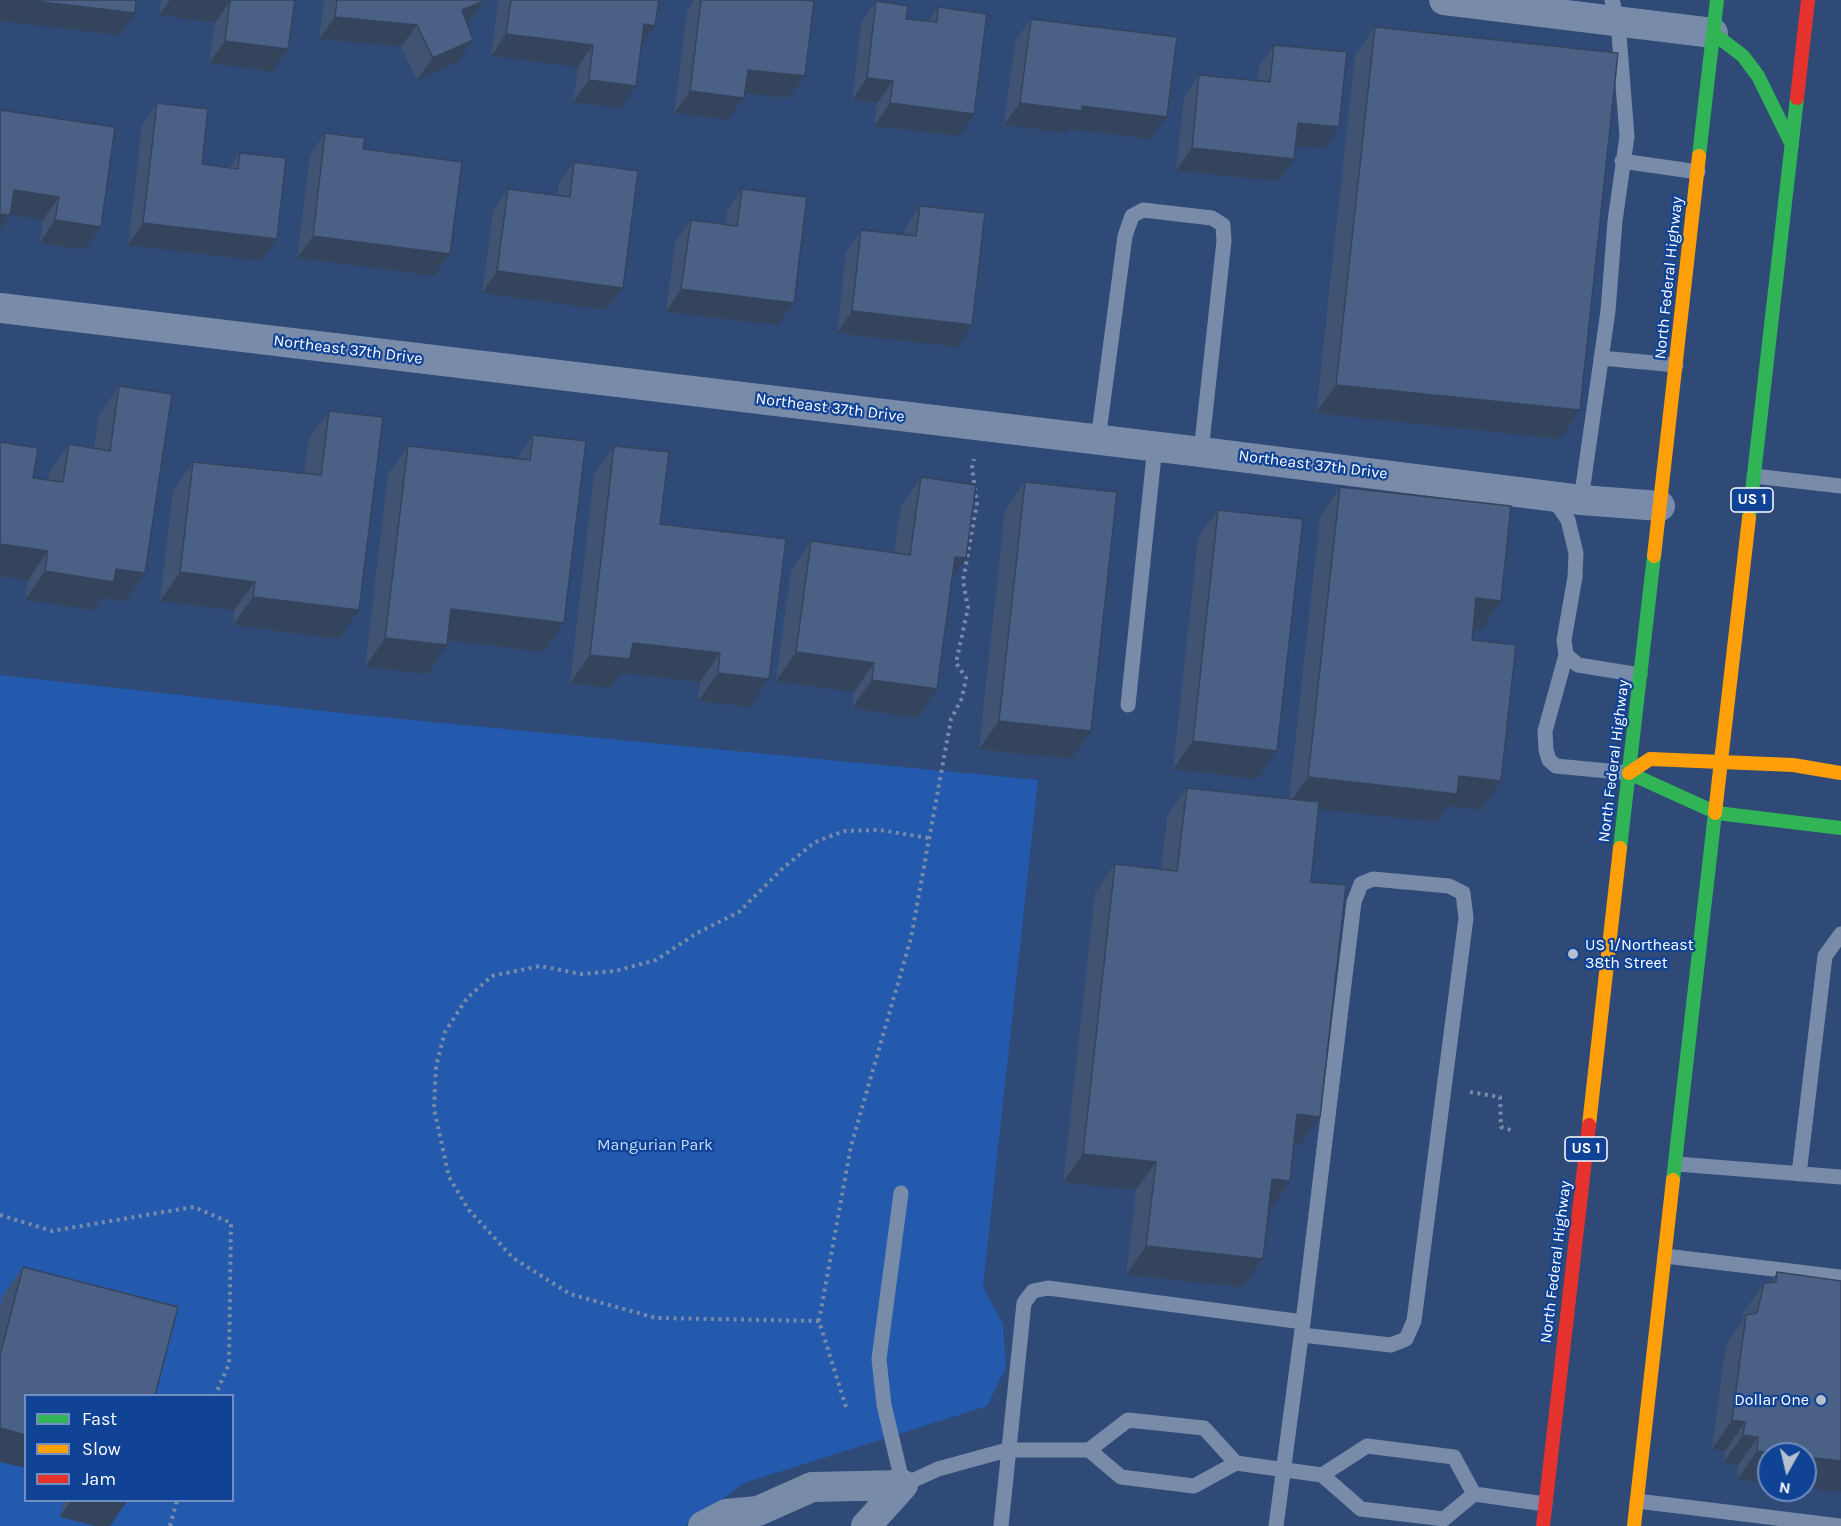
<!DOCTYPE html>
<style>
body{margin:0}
#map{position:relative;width:1841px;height:1526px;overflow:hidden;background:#2f4a77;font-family:Karla,sans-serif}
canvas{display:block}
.legend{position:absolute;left:24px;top:1394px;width:210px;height:108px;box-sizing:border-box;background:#104396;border:2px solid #708ec0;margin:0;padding:8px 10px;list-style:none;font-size:18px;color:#fff}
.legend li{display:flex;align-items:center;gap:12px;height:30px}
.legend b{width:30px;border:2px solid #708ec0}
.north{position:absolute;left:1757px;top:1442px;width:60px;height:60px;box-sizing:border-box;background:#104396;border:2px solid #708ec0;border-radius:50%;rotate:188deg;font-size:16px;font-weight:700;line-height:24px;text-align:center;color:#fff}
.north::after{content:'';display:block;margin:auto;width:21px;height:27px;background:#b6c0cf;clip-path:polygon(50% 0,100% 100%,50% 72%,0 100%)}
</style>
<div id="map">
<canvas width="1841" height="1526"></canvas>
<ul class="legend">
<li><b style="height:8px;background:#30b455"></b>Fast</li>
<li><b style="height:8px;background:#ff9f0a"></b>Slow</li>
<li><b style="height:8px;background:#e5322d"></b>Jam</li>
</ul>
<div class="north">N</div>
</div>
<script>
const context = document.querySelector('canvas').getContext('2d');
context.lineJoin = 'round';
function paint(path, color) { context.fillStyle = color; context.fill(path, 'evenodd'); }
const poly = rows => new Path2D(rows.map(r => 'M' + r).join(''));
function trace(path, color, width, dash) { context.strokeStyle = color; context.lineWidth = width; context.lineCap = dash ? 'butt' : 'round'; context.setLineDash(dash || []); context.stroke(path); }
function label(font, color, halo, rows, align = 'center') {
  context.font = font + ' Karla,sans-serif'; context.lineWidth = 4.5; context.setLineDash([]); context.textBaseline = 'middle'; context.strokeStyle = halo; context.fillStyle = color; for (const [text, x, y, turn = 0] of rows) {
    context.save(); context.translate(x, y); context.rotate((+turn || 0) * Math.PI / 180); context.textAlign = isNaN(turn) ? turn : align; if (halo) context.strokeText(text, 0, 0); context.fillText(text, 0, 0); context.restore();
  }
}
const green = poly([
 [0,675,359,715,1038,780,983,1287,1003,1324,1006,1367,987,1406,744,1483,685,1526,0,1526],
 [26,1396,232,1396,232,1500,26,1500]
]);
const path = poly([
 [1470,1092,1500,1097,1501,1127,1514,1131],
 [0,1215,52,1231,194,1207,231,1223,229,1364,215,1396],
 [819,1321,656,1318,570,1294,513,1258,468,1209,449,1177,434,1109,436,1066,445,1032,467,998,492,976,540,966,581,974,615,971,656,960,697,933,739,912,783,868,815,842,844,831,880,830,928,838],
 [846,1407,819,1321,851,1146,911,938,951,719,962,698,966,678,956,663,968,608,963,581,977,503,972,468,974,459],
 [170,1526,177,1500]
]);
const lane = poly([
 [1622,161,1698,172],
 [1601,358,1676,365],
 [1098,440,1125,236,1132,216,1143,210,1212,218,1223,225,1224,241,1201,452],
 [1754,476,1841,486],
 [1553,498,1568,520,1576,553,1575,577,1564,640,1566,655,1545,731,1546,750,1549,760,1556,766,1629,773],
 [1581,500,1608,311,1615,221,1627,136,1618,22,1612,0],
 [1566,655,1578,665,1640,675],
 [1128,705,1155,446],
 [1677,1164,1841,1177],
 [1799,1174,1825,956,1841,934],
 [901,1193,879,1359,884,1405,903,1485,938,1469,1007,1450,1089,1450,1128,1420,1204,1428,1236,1463],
 [1665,1256,1841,1277],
 [1302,1335,1391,1345,1406,1339,1414,1321,1466,918,1463,893,1449,886,1373,879,1361,884,1354,902,1303,1322],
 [1089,1450,1121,1477,1194,1486,1236,1463,1322,1475,1361,1509,1444,1519,1474,1494,1545,1504],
 [1322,1475,1367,1446,1454,1457,1474,1494],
 [1637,1501,1841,1526],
 [1001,1526,1024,1303,1033,1291,1048,1288,1303,1322,1276,1526]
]);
const street = poly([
 [1444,0,1713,33],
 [0,308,1201,452,1581,500,1660,506],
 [703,1526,726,1514,758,1511,812,1487,903,1485],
 [866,1526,903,1485]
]);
const fast = poly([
 [1713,33,1743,56,1758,76,1792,145],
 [1699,156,1717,0],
 [1749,518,1797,98],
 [1629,773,1717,813,1841,828],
 [1620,848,1654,556],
 [1673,1180,1715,813]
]);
const slow = poly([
 [1654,556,1699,156],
 [1629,773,1650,759,1793,765,1841,773],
 [1715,813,1749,518],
 [1589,1125,1620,848],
 [1634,1526,1673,1180]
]);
const jam = poly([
 [1797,98,1808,0],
 [1543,1526,1589,1125]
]);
const wall = poly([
 [161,0,295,0,288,49,273,72,209,63,215,23,159,15],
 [324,0,483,0,467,24,458,62,417,80,401,47,319,39],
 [498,0,659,0,641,47,620,108,573,102,578,67,491,56],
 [694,0,803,0,805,76,789,98,745,93,744,98,728,120,674,113,687,10],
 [876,1,906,19,928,21,938,7,959,136,874,126,877,103,852,100,861,23],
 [1031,19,1167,117,1151,139,1069,129,1066,133,1004,125,1015,41],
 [1375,27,1580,410,1560,439,1316,413,1355,55],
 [1274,45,1324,149,1296,146,1294,159,1279,181,1176,171,1184,97,1199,75,1257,81,1259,67],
 [157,103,202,164,229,168,240,153,277,239,261,261,128,245,142,125],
 [0,110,101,227,85,250,40,243,43,220,10,214,0,230],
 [325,133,434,276,297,258,310,155],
 [574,162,623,288,607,310,482,293,493,211,508,189,557,195,558,184],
 [742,189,794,303,778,325,666,312,675,242,691,220,725,225,727,211],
 [920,206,957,347,837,333,846,252,861,230,904,235,905,228],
 [119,386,145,573,125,602,102,598,94,610,25,600,28,580,0,576,0,442,33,478,48,480,49,473,69,444,94,448,99,415],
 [329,411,339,639,233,625,234,610,160,601,173,491,193,462,304,473,309,439],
 [533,435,564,623,544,652,447,640,447,645,427,674,365,667,388,474,408,446,516,459],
 [614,446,660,524,749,707,698,701,700,682,621,673,610,688,570,683,594,474],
 [921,477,966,558,952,578,917,718,852,708,854,692,776,681,791,570,811,541,894,553,901,506],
 [1025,482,1071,759,979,749,1005,510],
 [1340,487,1501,601,1481,630,1473,629,1472,640,1481,810,1448,806,1437,822,1319,809,1311,882,1320,1117,1300,1145,1294,1145,1270,1210,1268,1209,1263,1259,1243,1287,1126,1275,1136,1190,1063,1182,1095,893,1115,864,1161,870,1167,816,1187,788,1289,799,1320,516],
 [1218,510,1257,779,1173,769,1198,538],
 [23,1267,0,1462,0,1307,3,1295],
 [1777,1272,1841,1281,1841,1492,1805,1488,1805,1454,1737,1479,1738,1465,1723,1463,1725,1451,1712,1449,1726,1344,1742,1321,1744,1312,1764,1283,1770,1283],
 [64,1500,128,1500,110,1526,96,1526,60,1517]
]);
const shadedWall = poly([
 [0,0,25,0,135,13,119,35,0,21],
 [170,0,225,0,230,1,215,23,159,15],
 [484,1,468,23,447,32,462,10],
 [335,17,417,25,401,47,319,39],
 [644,24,655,26,640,48],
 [506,34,593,45,578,67,491,56],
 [473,40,458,62,417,80,433,58],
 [225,41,288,49,273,72,209,63],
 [748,70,805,76,789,98,732,92],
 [867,78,893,81,877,103,852,100],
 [589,80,636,86,620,108,573,102],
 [690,91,744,98,728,120,674,113],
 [890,103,974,114,959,136,874,126],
 [1020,103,1082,106,1167,117,1151,139,1069,129,1066,133,1004,125],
 [1298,123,1339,127,1324,149,1283,145],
 [1192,148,1294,159,1279,181,1176,171],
 [14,190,59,197,43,220,0,213],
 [0,214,10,215,0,230],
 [55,220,101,227,85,250,40,243],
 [143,223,277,239,261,261,128,245],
 [313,236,450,254,434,276,297,258],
 [497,271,623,288,607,310,482,293],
 [681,289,794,303,778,325,666,312],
 [852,311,972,325,957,347,837,333],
 [1336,385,1580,410,1560,439,1316,413],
 [0,544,48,551,28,580,0,576],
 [955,557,966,558,946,587],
 [116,569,145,573,125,602,102,598,94,610,25,600,45,571],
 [180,572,255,582,234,610,160,601],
 [253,597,359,610,339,639,233,625],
 [1476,598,1501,601,1481,630,1456,627],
 [451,609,564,623,544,652,431,638],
 [385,638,447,645,427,674,365,667],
 [633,643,720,653,700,682,621,673,610,688,570,683,590,655],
 [796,652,874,663,854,692,776,681],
 [718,673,769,679,749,707,698,701],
 [872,680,937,689,917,718,852,708],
 [999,721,1091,731,1071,759,979,749],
 [1193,741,1277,751,1257,779,1173,769],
 [1459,776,1501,781,1481,810,1448,806,1437,822,1288,806,1308,777],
 [1297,1114,1320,1117,1300,1145,1277,1143],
 [1083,1154,1156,1162,1136,1190,1063,1182],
 [1272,1179,1290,1181,1270,1210,1252,1207],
 [1146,1246,1263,1259,1243,1287,1126,1275],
 [1732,1420,1745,1422,1725,1451,1712,1449],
 [0,1428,26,1435,26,1468,0,1462],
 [1743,1435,1758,1437,1738,1465,1723,1463],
 [1757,1451,1784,1454,1769,1454,1769,1483,1737,1479],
 [1805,1457,1841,1461,1841,1492,1805,1488],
 [72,1500,128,1500,110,1526,96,1526,60,1517]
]);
const building = poly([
 [25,0,136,0,135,13,25,0],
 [225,0,295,0,288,49,225,41,230,1,225,0],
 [337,0,483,0,484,1,462,10,473,40,433,58,417,25,335,17,337,0],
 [511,0,659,0,655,26,644,24,636,86,589,80,593,45,506,34,511,0],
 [701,0,803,0,814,1,805,76,748,70,744,98,690,91,701,0],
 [876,1,908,6,906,19,937,22,938,7,987,14,974,114,890,103,893,81,867,78,876,1],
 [1031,19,1177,37,1167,117,1082,106,1082,111,1020,103,1031,19],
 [1375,27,1618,53,1580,410,1336,385,1375,27],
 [1274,45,1347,52,1339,127,1298,123,1294,159,1192,148,1199,75,1270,82,1274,45],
 [157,103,208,109,202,164,238,169,240,153,286,158,277,239,143,223,157,103],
 [0,110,115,127,101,227,55,220,59,197,14,190,10,215,0,214,0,110],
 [325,133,365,138,363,149,462,162,450,254,313,236,325,133],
 [574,162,638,171,623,288,497,271,508,189,570,197,574,162],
 [742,189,807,197,794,303,681,289,691,220,737,226,742,189],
 [920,206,985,213,972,325,852,311,861,230,916,236,920,206],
 [119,386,172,394,145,573,116,569,114,582,45,571,48,551,0,544,0,442,38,448,33,478,63,482,69,444,110,451,119,386],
 [329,411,383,417,359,610,253,597,255,582,180,572,193,462,321,475,329,411],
 [533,435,586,441,564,623,451,609,447,645,385,638,408,446,530,460,533,435],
 [614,446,669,452,660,524,786,539,769,679,718,673,720,653,633,643,630,659,590,655,614,446],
 [921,477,976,485,966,558,955,557,937,689,872,680,874,663,796,652,811,541,910,555,921,477],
 [1025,482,1117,492,1091,731,999,721,1025,482],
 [1340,487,1511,506,1501,601,1476,598,1472,640,1516,645,1501,781,1459,776,1457,794,1308,777,1340,487],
 [1218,510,1303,519,1277,751,1193,741,1218,510],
 [1187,788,1319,802,1311,882,1346,885,1320,1117,1297,1114,1290,1181,1272,1179,1263,1259,1146,1246,1156,1162,1083,1154,1115,864,1177,871,1187,788],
 [23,1267,178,1307,155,1395,26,1395,26,1435,0,1428,0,1355,23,1267],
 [1777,1272,1841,1281,1841,1461,1805,1457,1805,1454,1784,1454,1757,1451,1758,1437,1743,1435,1745,1422,1732,1420,1746,1315,1757,1313,1764,1283,1776,1282,1777,1272]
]);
const markers = [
 [1573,954,6,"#b6c0cf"],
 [1821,1400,6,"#b6c0cf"]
];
const shields = [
 [1752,500,42],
 [1586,1149,42]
];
const shieldNames = [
 ["US 1",1752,500],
 ["US 1",1586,1149]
];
const streetNames = [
 ["North Federal Highway",1669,278,-84],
 ["Northeast 37th Drive",348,350,7],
 ["Northeast 37th Drive",830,408,7],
 ["Northeast 37th Drive",1313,465,7],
 ["North Federal Highway",1614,761,-83],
 ["North Federal Highway",1556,1262,-83]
];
const poiNames = [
 ["US 1/Northeast",1585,945],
 ["38th Street",1585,963],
 ["Dollar One",1809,1400,"right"]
];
const parkNames = [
 ["Mangurian Park",655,1145]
];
paint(green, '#245aad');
trace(path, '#788ba9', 4, [3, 4.5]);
trace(lane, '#788ba9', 15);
trace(street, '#788ba9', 30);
trace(fast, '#30b455', 14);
trace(slow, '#ff9f0a', 14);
trace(jam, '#e5322d', 14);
paint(wall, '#405372');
paint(shadedWall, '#34445d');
paint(building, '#4a6185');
trace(building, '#34445d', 1.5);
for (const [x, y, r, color] of markers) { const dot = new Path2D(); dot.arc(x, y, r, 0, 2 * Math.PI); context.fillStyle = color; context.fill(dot); trace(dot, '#104396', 2); }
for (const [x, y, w] of shields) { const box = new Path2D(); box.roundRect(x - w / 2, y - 12, w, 24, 4.5); context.fillStyle = '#104396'; context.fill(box); trace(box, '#fff', 1.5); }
label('bold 15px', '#fff', null, shieldNames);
label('16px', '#fff', '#104396', streetNames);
label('16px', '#fff', '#104396', poiNames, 'left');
label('16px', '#c7ddfe', '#104396', parkNames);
</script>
